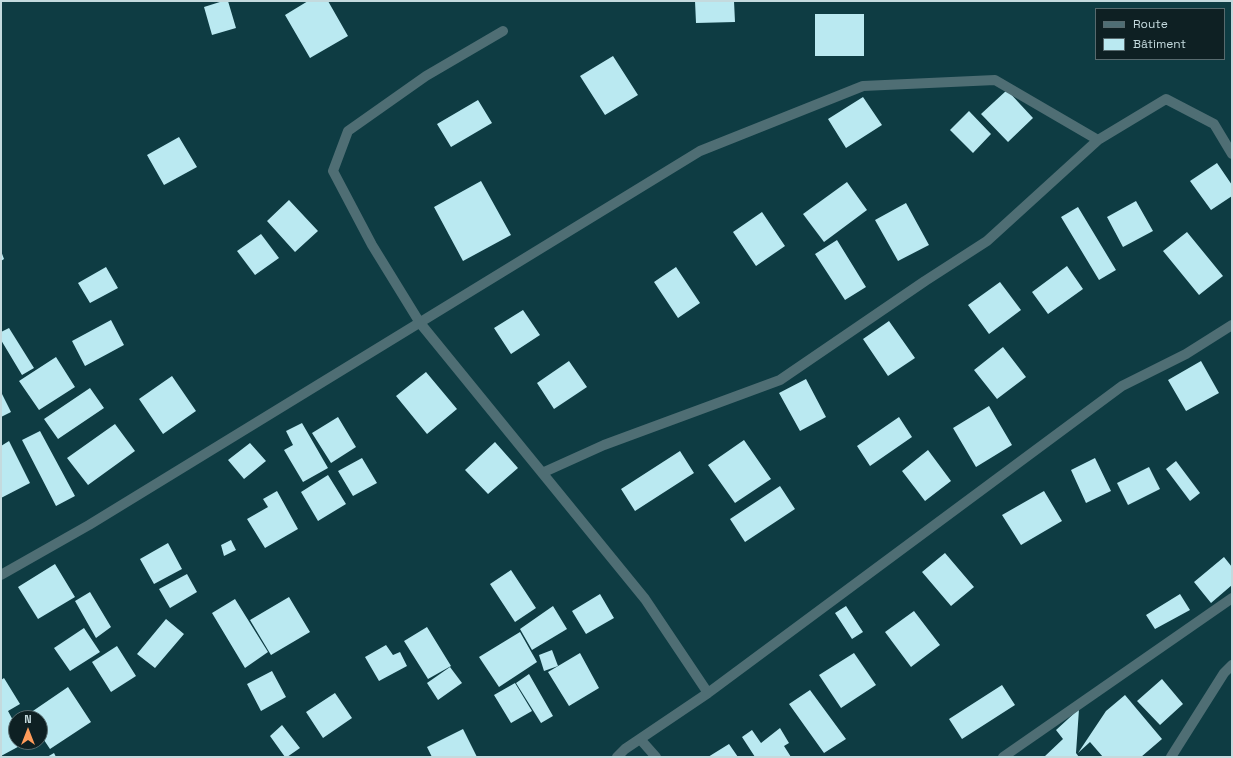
<!DOCTYPE html>
<meta charset="utf-8">
<style>
body{margin:0}
#map{position:relative;width:1233px;height:758px;overflow:hidden;background:#0e3c43;font-family:"Space Grotesk",sans-serif}
canvas{display:block}
.frame{position:absolute;inset:0;border:2px solid #c4dade;pointer-events:none}
.legend{position:absolute;left:1095px;top:8px;width:130px;height:52px;box-sizing:border-box;background:#0e2023;border:1px solid #576a6e;margin:0;padding:5px 7px;list-style:none;font-size:12px;color:#c4dade}
.legend li{display:flex;align-items:center;gap:8px;height:20px}
.legend b{width:20px;border:1px solid #576a6e}
.north{position:absolute;left:8px;top:710px;width:40px;height:40px;box-sizing:border-box;background:#0e2023;border:1px solid #576a6e;border-radius:50%;rotate:0deg;font-size:11px;font-weight:700;line-height:16px;text-align:center;color:#c4dade}
.north::after{content:'';display:block;margin:auto;width:14px;height:18px;background:#ff9b5a;clip-path:polygon(50% 0,100% 100%,50% 72%,0 100%)}
</style>
<div id="map">
<canvas width="1233" height="758"></canvas>
<div class="frame"></div>
<ul class="legend">
<li><b style="height:5px;background:#4f6e74"></b>Route</li>
<li><b style="height:11px;background:#bae9f1"></b>Bâtiment</li>
</ul>
<div class="north">N</div>
</div>
<script>
const context = document.querySelector('canvas').getContext('2d');
context.lineJoin = 'round';
function paint(path, color) { context.fillStyle = color; context.fill(path, 'evenodd'); }
const poly = rows => new Path2D(rows.map(r => 'M' + r).join(''));
function trace(path, color, width, dash) { context.strokeStyle = color; context.lineWidth = width; context.lineCap = dash ? 'butt' : 'round'; context.setLineDash(dash || []); context.stroke(path); }
const building = poly([
 [223,1,228,1,236,28,212,35,204,7],
 [308,1,328,1,348,36,310,58,285,15],
 [695,1,734,1,735,22,696,23],
 [815,14,864,14,864,56,815,56],
 [613,56,638,95,605,115,580,76],
 [1007,90,1033,118,1008,142,981,114],
 [863,97,882,125,846,148,828,119],
 [478,100,492,123,451,147,437,124],
 [969,111,991,134,973,153,950,130],
 [179,137,197,167,164,185,147,155],
 [1217,163,1232,185,1232,196,1211,210,1190,181],
 [481,181,511,235,463,261,434,207],
 [847,182,867,210,824,242,803,214],
 [289,200,318,231,295,252,267,221],
 [1136,201,1153,231,1123,247,1107,217],
 [906,203,929,245,898,261,875,220],
 [1078,207,1116,270,1099,280,1061,217],
 [762,212,785,246,756,266,733,232],
 [1187,232,1223,276,1199,295,1163,251],
 [261,234,279,258,255,275,237,251],
 [837,240,866,287,845,300,815,254],
 [1,251,4,259,1,261],
 [1067,266,1083,289,1048,314,1032,292],
 [106,267,118,288,90,303,78,283],
 [676,267,700,303,678,318,654,282],
 [1000,282,1021,310,989,334,968,305],
 [523,310,540,335,511,354,494,328],
 [111,320,124,345,85,366,72,341],
 [889,321,915,358,888,376,863,339],
 [9,328,34,368,22,375,1,340,1,332],
 [1003,347,1026,377,997,399,974,370],
 [56,357,75,387,39,410,19,381],
 [569,361,587,387,554,409,537,383],
 [1201,361,1219,393,1186,411,1168,380],
 [426,372,457,409,427,434,396,396],
 [172,376,196,411,163,434,139,399],
 [806,379,826,417,800,431,779,393],
 [90,388,104,408,58,439,44,419],
 [1,392,11,412,1,417],
 [989,406,1012,445,976,467,953,428],
 [338,417,356,447,331,463,312,433],
 [899,417,912,437,870,466,857,446],
 [302,423,328,468,303,482,284,450,293,445,286,431],
 [115,424,135,451,88,485,67,458],
 [40,431,75,496,56,506,22,440],
 [744,440,771,479,735,503,708,465],
 [9,441,30,483,1,498,1,446],
 [495,442,518,468,488,494,465,470],
 [250,443,266,461,244,479,228,460],
 [928,450,951,481,925,501,902,471],
 [680,451,694,473,635,511,621,489],
 [362,458,377,483,353,496,338,471],
 [1095,458,1111,491,1086,503,1071,470],
 [1176,461,1200,493,1190,501,1166,469],
 [1149,467,1160,489,1128,505,1117,483],
 [328,475,346,504,318,521,301,492],
 [780,486,795,509,745,542,730,519],
 [277,491,298,529,265,548,247,519,268,507,263,499],
 [1044,491,1062,521,1021,545,1002,515],
 [231,540,236,550,224,556,221,545],
 [168,543,182,569,154,584,140,559],
 [945,553,974,587,951,606,922,572],
 [1224,557,1232,567,1232,585,1211,603,1194,582],
 [55,564,75,597,38,619,18,587],
 [511,570,536,608,515,622,490,584],
 [187,574,197,592,170,608,159,589],
 [90,592,111,627,96,638,75,601],
 [600,594,614,618,586,634,572,611],
 [1180,594,1190,610,1155,629,1146,615],
 [289,597,310,632,271,655,250,620],
 [235,599,268,652,245,668,212,613],
 [553,606,567,629,532,650,520,629],
 [846,606,863,632,852,639,835,613],
 [914,611,940,645,911,667,885,632],
 [166,619,184,634,155,668,137,654],
 [427,627,451,666,428,679,404,641],
 [84,628,100,652,70,671,54,648],
 [520,632,537,662,499,687,479,657],
 [386,645,393,655,400,652,407,666,379,681,365,657],
 [117,646,136,676,111,692,92,662],
 [552,650,558,666,544,671,539,655],
 [580,653,599,688,569,706,548,672],
 [854,653,876,685,841,708,819,675],
 [450,667,462,683,438,700,427,683],
 [272,671,286,697,261,711,247,684],
 [529,674,553,716,541,723,516,683],
 [4,678,20,704,8,711,16,726,16,742,27,742,1,756,1,680],
 [1162,679,1183,704,1160,725,1137,701],
 [515,683,532,711,511,723,494,695],
 [1002,685,1015,705,962,739,949,719],
 [68,687,91,722,50,749,40,734,40,718,29,718,27,715],
 [810,690,846,739,824,753,789,704],
 [335,693,352,718,323,738,306,712],
 [1125,695,1162,739,1141,757,1103,757,1090,742,1078,753,1106,711],
 [1079,709,1076,753,1079,757,1044,757,1063,739,1056,730],
 [282,725,300,748,287,757,285,757,270,736],
 [780,728,789,743,784,746,791,757,755,757,742,737,752,730,761,743],
 [463,729,477,757,432,757,427,747],
 [729,744,738,757,708,757],
 [54,753,56,757,47,757]
]);
const minor = poly([
 [503,31,426,76,348,131,333,171,372,245,420,323,645,599,708,693],
 [542,473,604,445,780,380,925,281,987,241,1098,140,1166,99,1214,124,1232,154],
 [1,575,89,525,700,151,863,86,995,80,1098,140],
 [640,739,656,757],
 [617,757,625,749,708,693,1122,386,1186,354,1232,325],
 [1003,757,1232,598],
 [1171,757,1224,673,1232,665]
]);
paint(building, '#bae9f1');
trace(minor, '#4f6e74', 10);
</script>
